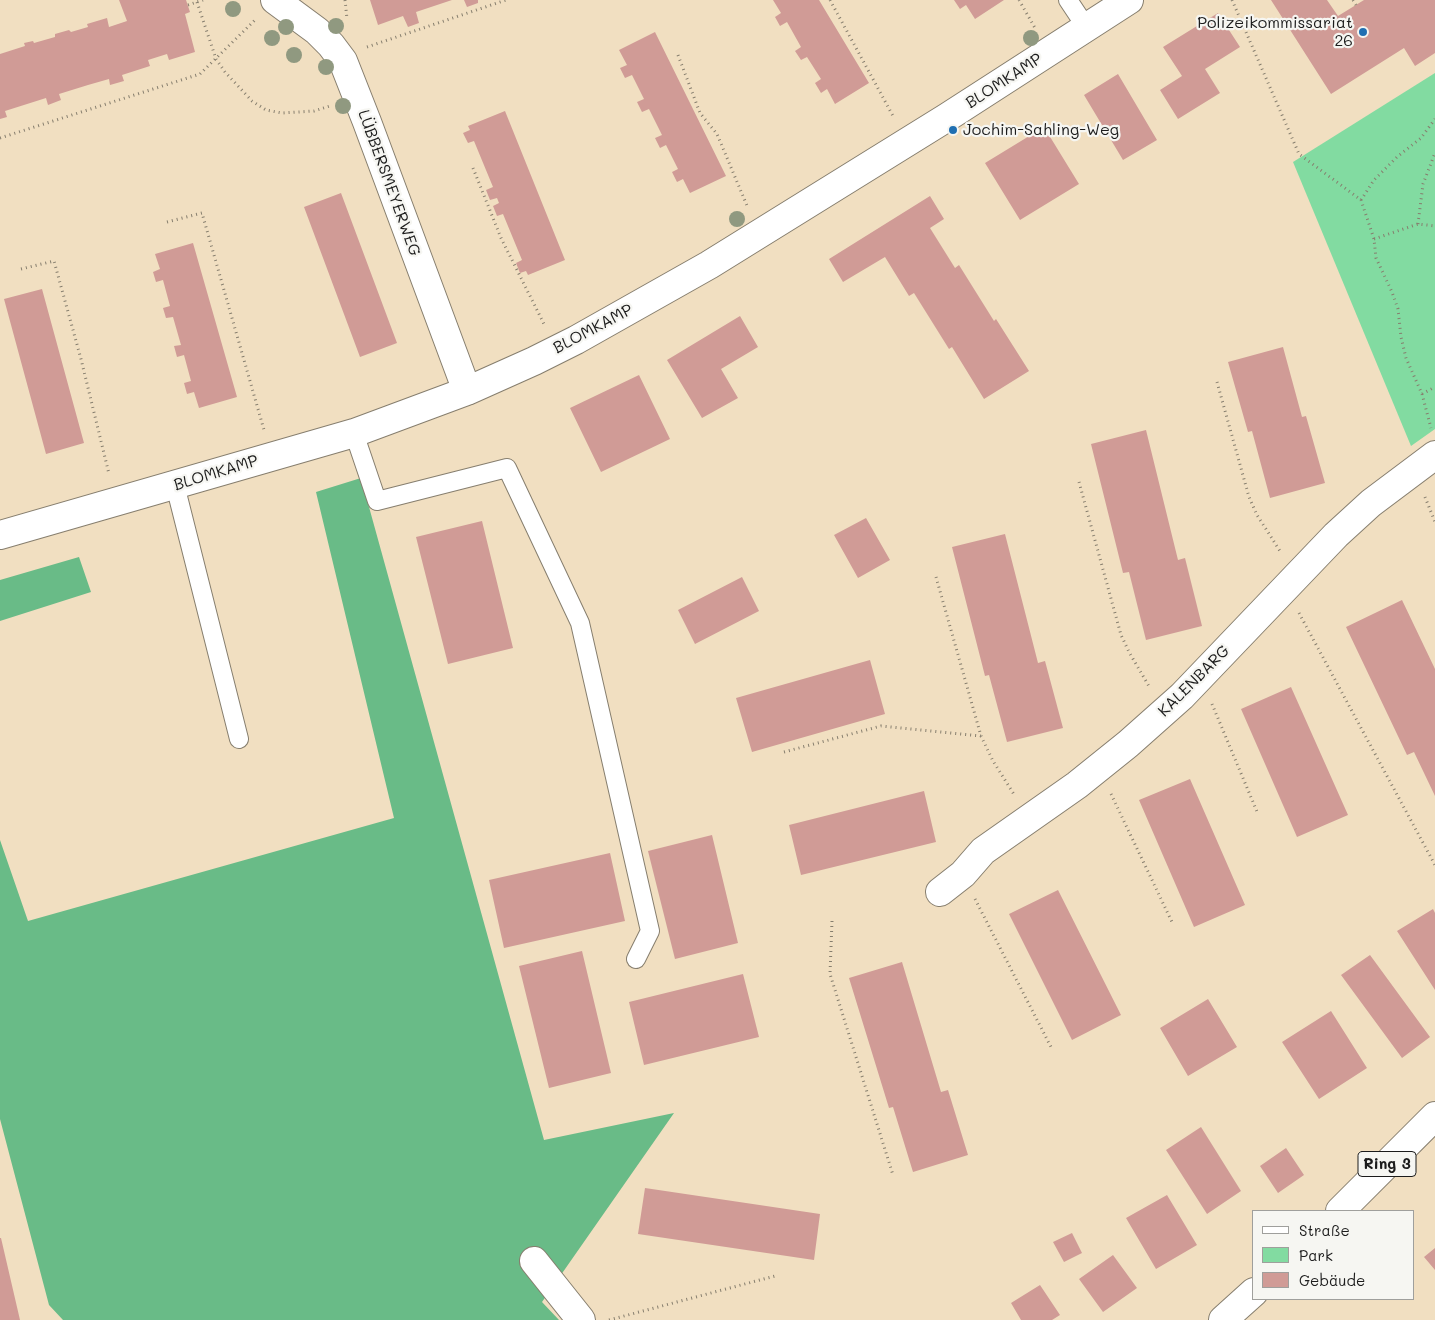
<!DOCTYPE html>
<meta charset="utf-8">
<style>
body{margin:0}
#map{position:relative;width:1435px;height:1320px;overflow:hidden;background:#f1dfc1;font-family:Mali,sans-serif}
canvas{display:block}
.legend{position:absolute;left:1252px;top:1210px;width:162px;height:90px;box-sizing:border-box;background:#f6f6f2;border:1px solid #9f9f9c;margin:0;padding:6px 9px;list-style:none;font-size:15px;color:#1c1c1c}
.legend li{display:flex;align-items:center;gap:10px;height:25px}
.legend b{width:25px;border:1px solid #9f9f9c}
</style>
<div id="map">
<canvas width="1435" height="1320"></canvas>
<ul class="legend">
<li><b style="height:6px;background:#fff"></b>Straße</li>
<li><b style="height:14px;background:#82dba1"></b>Park</li>
<li><b style="height:14px;background:#d09b96"></b>Gebäude</li>
</ul>
</div>
<script>
const context = document.querySelector('canvas').getContext('2d');
context.lineJoin = 'round';
function paint(path, color) { context.fillStyle = color; context.fill(path, 'evenodd'); }
const poly = rows => new Path2D(rows.map(r => 'M' + r).join(''));
function trace(path, color, width, dash) { context.strokeStyle = color; context.lineWidth = width; context.lineCap = dash ? 'butt' : 'round'; context.setLineDash(dash || []); context.stroke(path); }
function label(font, color, halo, rows, align = 'center') {
  context.font = font + ' Mali,sans-serif'; context.lineWidth = 4.5; context.setLineDash([]); context.textBaseline = 'middle'; context.strokeStyle = halo; context.fillStyle = color; for (const [text, x, y, turn = 0] of rows) {
    context.save(); context.translate(x, y); context.rotate((+turn || 0) * Math.PI / 180); context.textAlign = isNaN(turn) ? turn : align; if (halo) context.strokeText(text, 0, 0); context.fillText(text, 0, 0); context.restore();
  }
}
const green = poly([
 [1435,73,1435,429,1411,446,1293,162]
]);
const forest = poly([
 [361,478,544,1140,674,1113,542,1302,559,1320,63,1320,49,1305,0,1119,0,840,28,921,394,818,316,492],
 [79,557,91,592,0,621,0,580]
]);
const building = poly([
 [119,0,186,0,190,12,185,14,195,52,169,60,167,54,148,60,150,66,122,75,124,81,110,85,109,79,88,85,59,94,61,100,48,105,46,98,5,111,7,117,0,119,0,54,25,46,24,43,33,41,34,43,55,37,55,34,69,30,71,32,88,27,87,24,107,18,109,27,127,21],
 [370,0,452,0,416,12,419,23,408,27,403,16,378,25],
 [464,0,478,0,478,3,467,7],
 [773,0,819,0,869,83,835,104,827,89,821,93,815,83,821,79,807,57,801,60,795,51,801,47,787,22,780,26,775,17,781,13],
 [954,0,1004,0,975,19,966,5,960,9],
 [1271,0,1327,0,1338,16,1364,0,1435,0,1435,53,1415,66,1404,48,1331,94],
 [1218,13,1240,47,1205,69,1220,93,1178,119,1160,90,1182,76,1163,47],
 [655,32,726,176,690,193,683,179,677,182,672,172,678,169,666,145,660,148,655,138,662,135,649,109,642,112,637,102,644,99,632,75,625,78,620,68,627,65,619,50],
 [1118,74,1157,140,1123,160,1084,95],
 [505,111,565,260,528,275,526,271,520,273,516,263,522,260,503,214,497,216,493,206,499,203,497,198,490,200,486,190,493,187,474,141,468,143,463,133,470,130,468,126],
 [1044,127,1079,184,1020,220,985,163],
 [341,193,397,343,360,357,304,207],
 [930,196,944,219,930,228,955,268,959,265,994,321,996,319,1029,371,984,399,952,347,949,349,914,293,909,296,885,257,843,282,829,259],
 [193,243,237,397,199,408,194,392,187,394,184,383,191,381,184,355,177,357,174,346,181,345,173,317,166,318,163,308,170,306,163,280,156,282,153,272,160,269,155,254],
 [42,289,84,443,46,454,4,299],
 [740,316,758,347,721,369,738,398,702,418,667,360],
 [1283,347,1302,417,1306,416,1325,483,1270,498,1252,431,1248,432,1228,362],
 [639,375,670,439,601,472,570,408],
 [1146,430,1178,560,1185,558,1202,626,1146,640,1129,572,1123,573,1091,444],
 [866,518,890,560,858,578,834,535],
 [482,521,513,648,448,664,416,537],
 [1005,534,1038,663,1045,661,1063,728,1007,742,989,675,985,676,952,547],
 [742,577,759,611,695,644,678,610],
 [1402,600,1435,669,1435,796,1414,752,1407,755,1346,627],
 [870,660,885,714,752,752,736,698],
 [1291,687,1348,815,1297,837,1241,709],
 [1190,779,1245,905,1194,927,1139,800],
 [924,791,936,842,801,875,789,825],
 [712,835,738,943,675,959,648,851],
 [610,853,625,921,504,948,489,880],
 [1058,890,1121,1015,1072,1040,1009,914],
 [1433,909,1435,913,1435,990,1397,931],
 [582,951,611,1073,549,1088,519,966],
 [1370,955,1430,1037,1402,1058,1341,975],
 [902,962,941,1092,948,1090,968,1155,913,1172,893,1107,889,1108,849,978],
 [743,974,759,1037,644,1065,629,1002],
 [1208,999,1237,1047,1188,1076,1160,1028],
 [1331,1011,1367,1068,1319,1099,1282,1042],
 [1201,1127,1241,1191,1207,1214,1166,1150],
 [1286,1148,1304,1175,1278,1193,1260,1166],
 [645,1188,820,1214,814,1260,638,1234],
 [1167,1195,1197,1245,1156,1269,1126,1218],
 [1072,1233,1082,1253,1064,1262,1053,1242],
 [0,1238,1,1238,20,1320,0,1320],
 [1435,1248,1435,1270,1424,1257],
 [1113,1255,1137,1288,1103,1312,1079,1279],
 [1040,1285,1060,1315,1052,1320,1021,1320,1011,1303]
]);
const path = poly([
 [345,0,347,19],
 [830,0,893,116],
 [1019,0,1035,28],
 [1232,0,1299,154,1361,200,1374,239,1376,258,1392,292,1398,309,1401,337,1406,358,1422,394,1431,428],
 [1353,0,1356,5],
 [197,2,216,59,225,72,252,101,266,110,282,113,314,111,330,106],
 [188,5,203,0],
 [367,47,506,0],
 [678,55,700,113,717,134,748,208],
 [0,138,200,74,255,20],
 [473,168,501,238,544,324],
 [1361,200,1374,180,1397,157,1421,138,1435,119],
 [167,222,202,213,264,430],
 [1418,224,1423,184,1435,153],
 [1374,239,1418,224,1435,226],
 [21,269,54,261,81,359,109,474],
 [1217,382,1249,497,1257,515,1280,551],
 [1422,394,1435,387],
 [1079,482,1121,635,1129,652,1150,688],
 [1425,497,1435,522],
 [936,577,981,736,993,761,1015,796],
 [1299,613,1435,865],
 [1212,704,1258,814],
 [784,752,881,726,981,736],
 [1111,794,1172,922],
 [975,899,1052,1049],
 [832,921,830,974,893,1175],
 [609,1320,775,1276]
]);
const lane = poly([
 [1068,0,1086,27],
 [354,433,377,501,507,468,580,623,650,931,636,959],
 [175,485,239,739]
]);
const street = poly([
 [275,0,317,31,331,45,343,61,367,122,467,391],
 [0,535,354,433,467,391,534,361,576,340,709,265,946,118,1129,0],
 [940,892,963,874,983,851,1077,785,1128,744,1182,696,1336,535,1371,503,1435,455],
 [534,1261,581,1320]
]);
const primary = poly([
 [1340,1211,1435,1116],
 [1223,1320,1254,1292]
]);
const trees = [
 [233,9],
 [336,26],
 [286,27],
 [272,38],
 [1031,38],
 [294,55],
 [326,67],
 [343,106],
 [737,219]
];
const markers = [
 [1363,32,5,"#1f6fb2"],
 [953,130,5,"#1f6fb2"]
];
const shields = [
 [1387,1164,58]
];
const shieldNames = [
 ["Ring 3",1387,1164]
];
const poiNames = [
 ["Polizeikommissariat",1353,23],
 ["26",1353,41],
 ["Jochim-Sahling-Weg",963,130,"left"]
];
const streetNames = [
 ["BLOMKAMP",1004,81,-33],
 ["LÜBBERSMEYERWEG",389,183,70],
 ["BLOMKAMP",593,329,-28],
 ["BLOMKAMP",216,473,-17],
 ["KALENBARG",1194,681,-45]
];
paint(green, '#82dba1');
paint(forest, '#69bb87');
paint(building, '#d09b96');
trace(lane, '#867e6e', 20);
trace(street, '#867e6e', 30);
trace(primary, '#867e6e', 30);
trace(path, '#867e6e', 3, [1, 4]);
trace(lane, '#fff', 18);
trace(street, '#fff', 28);
trace(primary, '#fff', 28);
context.fillStyle = '#909980';
for (const [x, y] of trees) { context.beginPath(); context.arc(x, y, 8, 0, 2 * Math.PI); context.fill(); }
for (const [x, y, r, color] of markers) { const dot = new Path2D(); dot.arc(x, y, r, 0, 2 * Math.PI); context.fillStyle = color; context.fill(dot); trace(dot, '#f6f6f2', 2); }
for (const [x, y, w] of shields) { const box = new Path2D(); box.roundRect(x - w / 2, y - 12.5, w, 25, 4); context.fillStyle = '#f6f6f2'; context.fill(box); trace(box, '#1c1c1c', 1); }
label('bold 15px', '#1c1c1c', null, shieldNames);
label('16px', '#1c1c1c', '#f6f6f2', poiNames, 'right');
label('16px', '#1c1c1c', '#f6f6f2', streetNames);
</script>
